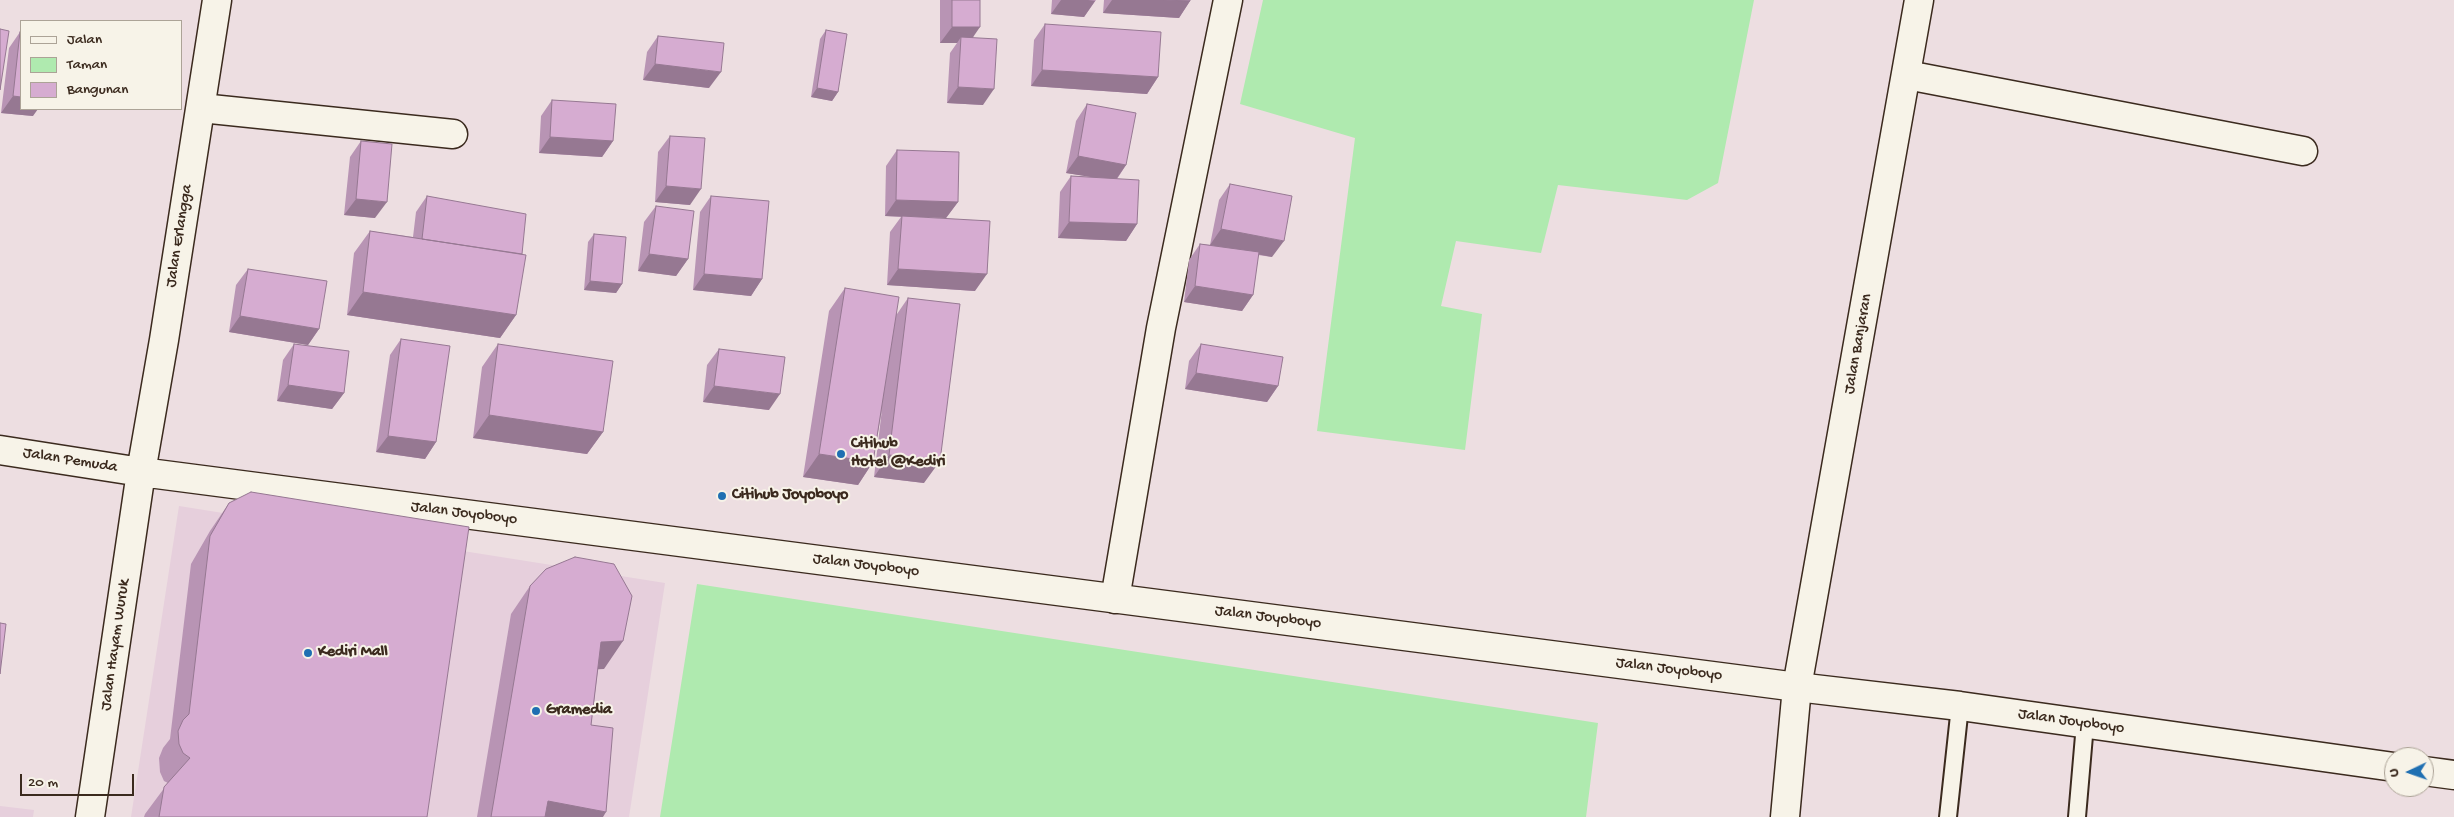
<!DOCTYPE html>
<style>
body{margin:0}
#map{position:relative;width:2454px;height:817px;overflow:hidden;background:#eddee1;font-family:"Gochi Hand",sans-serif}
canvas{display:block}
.legend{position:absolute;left:20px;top:20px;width:162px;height:90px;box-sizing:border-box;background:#f7f3e8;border:1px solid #aca397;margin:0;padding:6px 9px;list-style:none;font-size:15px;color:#3b2a1e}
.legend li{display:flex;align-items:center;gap:10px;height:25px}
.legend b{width:25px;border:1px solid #aca397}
.north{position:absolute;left:2384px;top:747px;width:50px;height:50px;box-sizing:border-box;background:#f7f3e8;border:1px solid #aca397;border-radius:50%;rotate:267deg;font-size:14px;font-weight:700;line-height:20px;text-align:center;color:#3b2a1e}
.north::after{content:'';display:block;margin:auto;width:18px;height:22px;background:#1f6fb2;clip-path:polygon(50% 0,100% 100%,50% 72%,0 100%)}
.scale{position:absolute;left:20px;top:774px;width:114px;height:22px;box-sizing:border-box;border:2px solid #3b2a1e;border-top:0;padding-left:6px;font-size:15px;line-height:18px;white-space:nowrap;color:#3b2a1e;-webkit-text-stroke:4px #f7f3e8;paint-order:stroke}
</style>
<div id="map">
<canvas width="2454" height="817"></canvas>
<ul class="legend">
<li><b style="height:6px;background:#f7f3e8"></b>Jalan</li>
<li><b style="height:14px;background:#afeaaf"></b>Taman</li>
<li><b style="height:14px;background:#d6acd1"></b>Bangunan</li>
</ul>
<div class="north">U</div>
<div class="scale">20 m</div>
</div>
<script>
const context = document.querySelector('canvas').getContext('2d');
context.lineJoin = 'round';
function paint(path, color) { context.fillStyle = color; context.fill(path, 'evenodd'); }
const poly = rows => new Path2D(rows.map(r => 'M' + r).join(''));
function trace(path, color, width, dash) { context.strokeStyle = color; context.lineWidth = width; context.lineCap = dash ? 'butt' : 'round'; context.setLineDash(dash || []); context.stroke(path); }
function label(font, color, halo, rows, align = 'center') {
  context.font = font + ' "Gochi Hand",sans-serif'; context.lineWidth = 4; context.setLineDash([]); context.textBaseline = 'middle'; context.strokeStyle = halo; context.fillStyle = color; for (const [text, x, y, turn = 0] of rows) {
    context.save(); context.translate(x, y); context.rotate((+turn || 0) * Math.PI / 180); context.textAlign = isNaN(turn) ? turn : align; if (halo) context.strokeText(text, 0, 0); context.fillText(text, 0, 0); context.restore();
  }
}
const built = poly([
 [179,506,665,583,629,817,131,817],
 [0,806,34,810,33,817,0,817]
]);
const green = poly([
 [1263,0,1754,0,1718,183,1687,200,1558,185,1541,253,1456,241,1441,306,1482,314,1465,450,1317,431,1355,138,1240,104],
 [697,584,1598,723,1586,817,660,817]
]);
const lane = poly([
 [1948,817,1960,706],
 [2077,817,2085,724]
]);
const street = poly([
 [1907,75,2303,151],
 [201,108,453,134],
 [1115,599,1161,328,1228,0],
 [1785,817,1797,687,1919,0]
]);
const secondary = poly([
 [0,450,141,472,1797,687,1960,706,2394,767],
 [2424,771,2454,775],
 [90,817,141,472,164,340,217,0]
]);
const wall = poly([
 [940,0,980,0,973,38,983,105,947,103,950,53,957,43,940,43],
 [1052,0,1096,0,1084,17,1051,14],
 [1104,0,1190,0,1190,1,1179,18,1103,13],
 [1045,24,1158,77,1147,94,1031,86,1034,40],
 [826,30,838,92,832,101,811,97,820,39],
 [20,32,33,116,1,113,9,48],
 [658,36,709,88,643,80,647,52],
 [552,100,613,141,602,157,539,153,541,116],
 [1087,104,1126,165,1117,179,1137,224,1126,241,1058,238,1060,192,1071,176,1093,177,1066,173,1076,121],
 [670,136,690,205,655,202,658,152],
 [361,141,375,218,344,215,350,157],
 [897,150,958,202,946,218,920,217,975,291,887,285,890,232,901,217,885,216,886,166],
 [1230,184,1272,257,1258,255,1253,295,1242,311,1184,302,1189,260,1200,244,1210,245,1219,200],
 [427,196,516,315,500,338,347,315,354,253,370,231,413,237,416,212],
 [711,196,762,279,751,296,693,290,700,212],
 [656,206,688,259,676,276,638,271,644,222],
 [594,234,622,284,616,293,584,290,588,242],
 [248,269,319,329,308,345,229,332,236,285],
 [845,288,897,314,908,298,924,483,874,477,882,409,873,462,858,485,803,477,829,311],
 [401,339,436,442,425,459,376,452,390,355],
 [294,344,344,393,332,409,277,401,283,360],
 [498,344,603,432,587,454,473,438,482,367],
 [1201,344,1278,386,1267,402,1185,389,1189,361],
 [719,349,769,410,703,402,707,365],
 [229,503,427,817,144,817,145,814,168,783,164,781,160,772,159,758,163,748,170,739,191,564,210,531],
 [530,586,604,669,598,669,591,725,603,817,477,817,511,614]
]);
const shadedWall = poly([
 [1061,0,1088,0,1095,1,1084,17,1051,14],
 [1112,0,1164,0,1190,1,1179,18,1103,13],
 [952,27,980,27,969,43,961,37,957,43,940,43],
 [655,64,721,72,709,88,643,80],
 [1042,70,1158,77,1147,94,1031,86],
 [958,87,994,89,983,105,947,103],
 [817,88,838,92,832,101,811,97],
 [13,96,21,97,21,109,38,109,33,116,1,113],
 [550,137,613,141,602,157,539,153],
 [1078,156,1126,165,1115,181,1066,173],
 [666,186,701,189,690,205,655,202],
 [356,199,387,202,375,218,344,215],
 [896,200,958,202,946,218,885,216],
 [1069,222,1137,224,1126,241,1058,238],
 [1221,229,1284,241,1272,257,1210,245],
 [649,254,688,259,676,276,638,271],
 [898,269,987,274,975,291,887,285],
 [704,274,762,279,751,296,693,290],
 [590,281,622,284,616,293,584,290],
 [1195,286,1253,295,1242,311,1184,302],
 [363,292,516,315,500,338,347,315],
 [240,316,319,329,308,345,229,332],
 [1196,373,1278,386,1267,402,1185,389],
 [288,385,344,393,332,409,277,401],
 [714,386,780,394,769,410,703,402],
 [489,415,603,432,587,454,473,438],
 [388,436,436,442,425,459,376,452],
 [819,454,873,462,858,485,803,477],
 [889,455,940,461,924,483,874,477],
 [623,641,604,669,581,670,601,642],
 [548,801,606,812,603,817,536,817]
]);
const building = poly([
 [952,0,980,0,980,27,952,27,952,0],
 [1164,0,1190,0,1190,1,1164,0],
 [1045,24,1161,32,1158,77,1042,70,1045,24],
 [0,29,9,31,0,90,0,29],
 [826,30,847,34,838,92,817,88,826,30],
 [20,32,21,32,21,97,13,96,20,32],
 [658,36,724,43,721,72,655,64,658,36],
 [961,37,997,39,994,89,958,87,961,37],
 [552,100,616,104,613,141,550,137,552,100],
 [1087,104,1136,113,1126,165,1078,156,1087,104],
 [670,136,705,138,701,189,666,186,670,136],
 [361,141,392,144,387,202,356,199,361,141],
 [897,150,959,152,958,202,896,200,897,150],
 [1071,176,1139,180,1137,224,1069,222,1071,176],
 [1230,184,1292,196,1284,241,1221,229,1230,184],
 [427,196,526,214,522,254,422,239,427,196],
 [711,196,769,201,762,279,704,274,711,196],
 [656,206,694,211,688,259,649,254,656,206],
 [902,216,990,221,987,274,898,269,902,216],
 [370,231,526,255,516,315,363,292,370,231],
 [594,234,626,237,622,284,590,281,594,234],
 [1200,244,1259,252,1253,295,1195,286,1200,244],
 [248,269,327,281,319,329,240,316,248,269],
 [845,288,899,297,873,462,819,454,845,288],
 [908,298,960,304,940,461,889,455,908,298],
 [401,339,450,346,436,442,388,436,401,339],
 [294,344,349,351,344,393,288,385,294,344],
 [498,344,613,361,603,432,489,415,498,344],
 [1201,344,1283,357,1278,386,1196,373,1201,344],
 [719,349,785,357,780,394,714,386,719,349],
 [251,492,469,527,427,817,159,817,164,787,190,758,183,753,179,744,178,731,183,720,189,714,210,536,229,503,251,492],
 [575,557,614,564,632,596,623,641,601,642,591,725,613,728,606,812,548,801,545,817,491,817,530,586,546,569,575,557],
 [0,623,6,624,0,674,0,623]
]);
const markers = [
 [841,454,5,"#1f6fb2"],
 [722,496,5,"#1f6fb2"],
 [308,653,5,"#1f6fb2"],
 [536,711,5,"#1f6fb2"]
];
const streetNames = [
 ["Jalan Erlangga",180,236,-81],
 ["Jalan Banjaran",1859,344,-80],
 ["Jalan Pemuda",70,461,9],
 ["Jalan Joyoboyo",464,514,7],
 ["Jalan Joyoboyo",866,566,7],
 ["Jalan Joyoboyo",1268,618,7],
 ["Jalan Hayam Wuruk",116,645,-82],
 ["Jalan Joyoboyo",1669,670,7],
 ["Jalan Joyoboyo",2071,722,8]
];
const poiNames = [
 ["Citihub",851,445],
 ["Hotel @Kediri",851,463],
 ["Citihub Joyoboyo",732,496],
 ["Kediri Mall",318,653],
 ["Gramedia",546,711]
];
paint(built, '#e6cfdc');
paint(green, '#afeaaf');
trace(lane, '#3b2a1e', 20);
trace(street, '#3b2a1e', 31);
trace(secondary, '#3b2a1e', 31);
trace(lane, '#f7f3e8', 16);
trace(street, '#f7f3e8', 28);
trace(secondary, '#f7f3e8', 28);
paint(wall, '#b894b4');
paint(shadedWall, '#967892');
paint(building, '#d6acd1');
trace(building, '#967892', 1);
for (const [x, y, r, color] of markers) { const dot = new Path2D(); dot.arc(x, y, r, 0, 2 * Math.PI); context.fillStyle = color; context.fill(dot); trace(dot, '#f7f3e8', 2); }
label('16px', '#3b2a1e', '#f7f3e8', streetNames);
label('bold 16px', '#3b2a1e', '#f7f3e8', poiNames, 'left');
</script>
